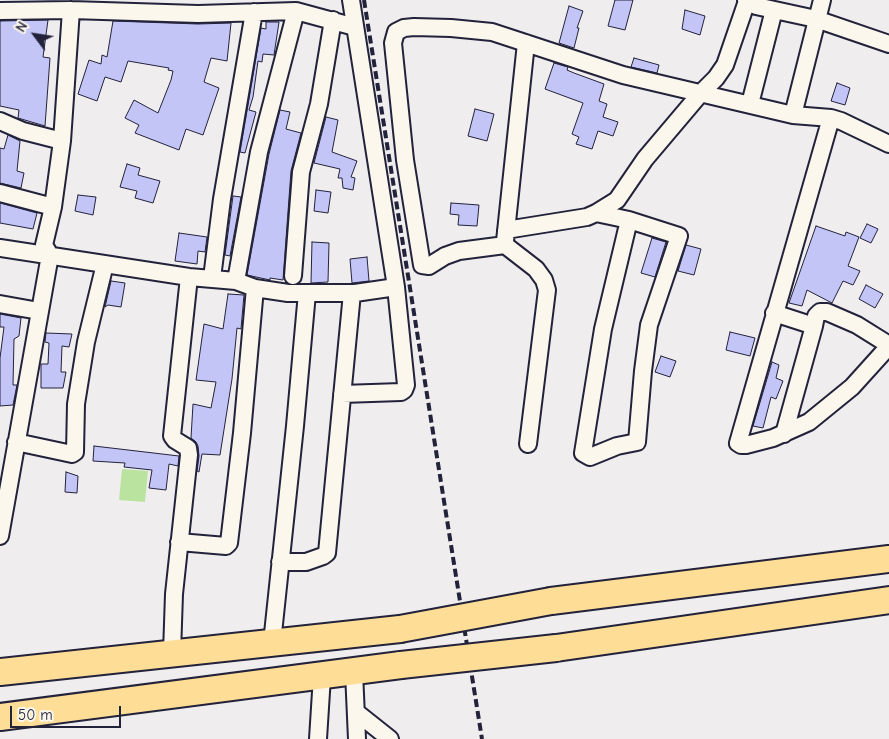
<!DOCTYPE html>
<style>
body{margin:0}
#map{position:relative;width:889px;height:739px;overflow:hidden;background:#f0edee;font-family:"Comic Neue",sans-serif}
canvas{display:block}
.north{position:absolute;left:10px;top:10px;width:50px;height:50px;-webkit-text-stroke:4px #fbf7ec;paint-order:stroke;rotate:301deg;font-size:14px;font-weight:700;line-height:20px;text-align:center;color:#22223b}
.north::after{content:'';display:block;margin:auto;width:18px;height:22px;background:#22223b;clip-path:polygon(50% 0,100% 100%,50% 72%,0 100%)}
.scale{position:absolute;left:10px;top:706px;width:111px;height:22px;box-sizing:border-box;border:2px solid #22223b;border-top:0;padding-left:6px;font-size:15px;line-height:18px;white-space:nowrap;color:#22223b;-webkit-text-stroke:4px #fbf7ec;paint-order:stroke}
</style>
<div id="map">
<canvas width="889" height="739"></canvas>
<div class="north">N</div>
<div class="scale">50 m</div>
</div>
<script>
const context = document.querySelector('canvas').getContext('2d');
context.lineJoin = 'round';
function paint(path, color) { context.fillStyle = color; context.fill(path, 'evenodd'); }
const poly = rows => new Path2D(rows.map(r => 'M' + r).join(''));
function trace(path, color, width, dash) { context.strokeStyle = color; context.lineWidth = width; context.lineCap = dash ? 'butt' : 'round'; context.setLineDash(dash || []); context.stroke(path); }
const green = poly([
 [122,469,148,471,145,502,119,500]
]);
const building = poly([
 [615,0,633,0,625,30,608,26,615,0],
 [569,6,583,11,577,28,579,28,574,48,559,43,569,6],
 [685,10,705,16,700,35,682,29,685,10],
 [48,20,43,57,50,58,45,126,18,118,19,110,0,106,0,21,48,20],
 [113,21,198,24,231,23,227,61,211,58,204,82,219,88,203,135,186,129,179,150,135,133,139,125,125,118,134,100,158,113,171,80,173,71,168,70,169,68,128,61,121,82,105,77,97,101,78,94,89,60,101,64,102,55,107,57,113,21],
 [266,22,279,22,274,55,263,54,262,62,258,61,253,97,249,110,256,112,245,153,240,152,261,28,266,29,266,22],
 [634,58,659,65,657,73,631,67,634,58],
 [554,63,568,67,567,70,574,73,604,84,599,101,607,104,603,117,618,122,613,136,598,131,592,149,576,144,579,137,572,134,583,103,545,89,554,63],
 [837,83,850,88,845,105,831,101,837,83],
 [475,109,494,114,487,141,468,136,475,109],
 [280,110,290,112,286,129,301,133,291,171,283,280,270,278,270,280,247,275,269,154,280,110],
 [326,117,338,120,332,152,357,161,351,177,355,178,353,190,343,188,342,178,338,178,340,169,314,163,326,117],
 [8,135,20,141,17,171,24,173,21,188,0,183,0,148,4,149,8,135],
 [127,164,140,168,138,175,160,181,153,203,135,198,137,191,120,187,127,164],
 [316,190,331,192,328,213,314,211,316,190],
 [78,195,96,197,93,215,75,211,78,195],
 [233,196,241,197,230,256,225,255,233,196],
 [0,203,37,213,33,229,0,223,0,203],
 [451,203,479,205,477,226,458,225,459,215,450,214,451,203],
 [867,224,878,229,871,243,860,238,867,224],
 [816,226,845,236,846,232,859,237,848,266,860,271,853,285,843,281,832,303,807,290,802,306,789,303,816,226],
 [179,233,207,237,205,252,198,251,197,264,175,261,179,233],
 [652,238,666,242,655,277,641,273,652,238],
 [312,242,329,243,328,282,311,283,312,242],
 [686,245,701,249,694,275,678,271,686,245],
 [367,257,369,281,352,283,350,259,367,257],
 [111,281,125,283,121,307,108,305,105,307,111,281],
 [866,285,883,294,875,308,859,299,866,285],
 [228,294,244,295,241,329,237,328,232,379,220,455,202,454,199,472,197,471,199,456,198,446,196,442,191,438,193,404,211,408,216,382,196,380,204,324,223,329,228,294],
 [0,314,21,318,19,336,14,339,13,385,17,385,13,405,0,406,0,358,4,327,0,327,0,314],
 [730,332,755,338,750,356,726,350,730,332],
 [46,333,72,334,69,347,62,346,61,372,66,372,63,388,41,388,41,364,48,364,49,343,45,342,46,333],
 [661,356,676,361,670,377,655,372,661,356],
 [772,362,779,365,776,378,783,381,776,399,771,397,763,428,753,426,772,362],
 [94,446,179,456,178,466,169,464,166,490,149,488,152,470,124,467,125,463,93,461,94,446],
 [66,472,78,476,77,493,65,492,66,472]
]);
const minor = poly([
 [746,0,756,6,816,19,889,44],
 [0,11,71,10,198,14,296,11,355,27],
 [750,104,774,10],
 [793,115,822,0],
 [831,118,738,443,741,445,746,445,773,438,809,422,852,387,889,346],
 [0,121,23,131,62,141],
 [0,193,53,207],
 [596,213,629,220,679,236,649,325,643,371,637,442,617,446,590,457,583,453,603,329,629,220],
 [506,230,587,217,596,213,617,200,645,159,700,94,716,78,725,65,747,1],
 [505,241,526,43],
 [0,248,189,277,236,281,255,288,288,293,355,293,396,287,351,0],
 [293,276,301,172,319,104,333,20],
 [212,278,222,199,254,12],
 [236,281,259,152,296,11],
 [0,304,39,311],
 [774,313,814,326],
 [342,394,401,392,404,390,406,385,396,287],
 [784,434,814,326,816,316,820,312,827,312,857,325,889,345],
 [16,442,72,454,75,452,76,404,86,342,105,264],
 [528,444,547,290,544,280,536,269,505,245,459,251,445,256,429,266,422,265,405,160,393,43,396,32,404,28,414,27,451,28,492,32,623,75,793,115,831,118,841,121,889,144],
 [0,536,50,255,44,245,53,207,62,141,71,10],
 [179,542,226,546,229,543,242,433,255,288],
 [280,562,306,562,323,556,327,553,352,293],
 [272,643,295,426,307,293],
 [172,653,174,594,189,455,188,448,175,440,172,436,189,277],
 [354,672,357,739],
 [356,712,390,739],
 [318,739,322,676]
]);
const primary = poly([
 [551,601,889,559],
 [556,648,889,600],
 [0,672,400,629],
 [0,717,401,665]
]);
const rail = poly([
 [364,0,482,739]
]);
const primaryBridge = poly([
 [400,629,551,601],
 [401,665,556,648]
]);
paint(green, '#bae39f');
paint(building, '#c4c5f7');
trace(building, '#22223b', 1);
trace(minor, '#22223b', 20);
trace(primary, '#22223b', 30);
trace(minor, '#fbf7ec', 16);
trace(primary, '#fedd96', 26);
trace(rail, '#22223b', 4, [8, 4]);
trace(primaryBridge, '#22223b', 30, []);
trace(primaryBridge, '#fedd96', 26);
</script>
